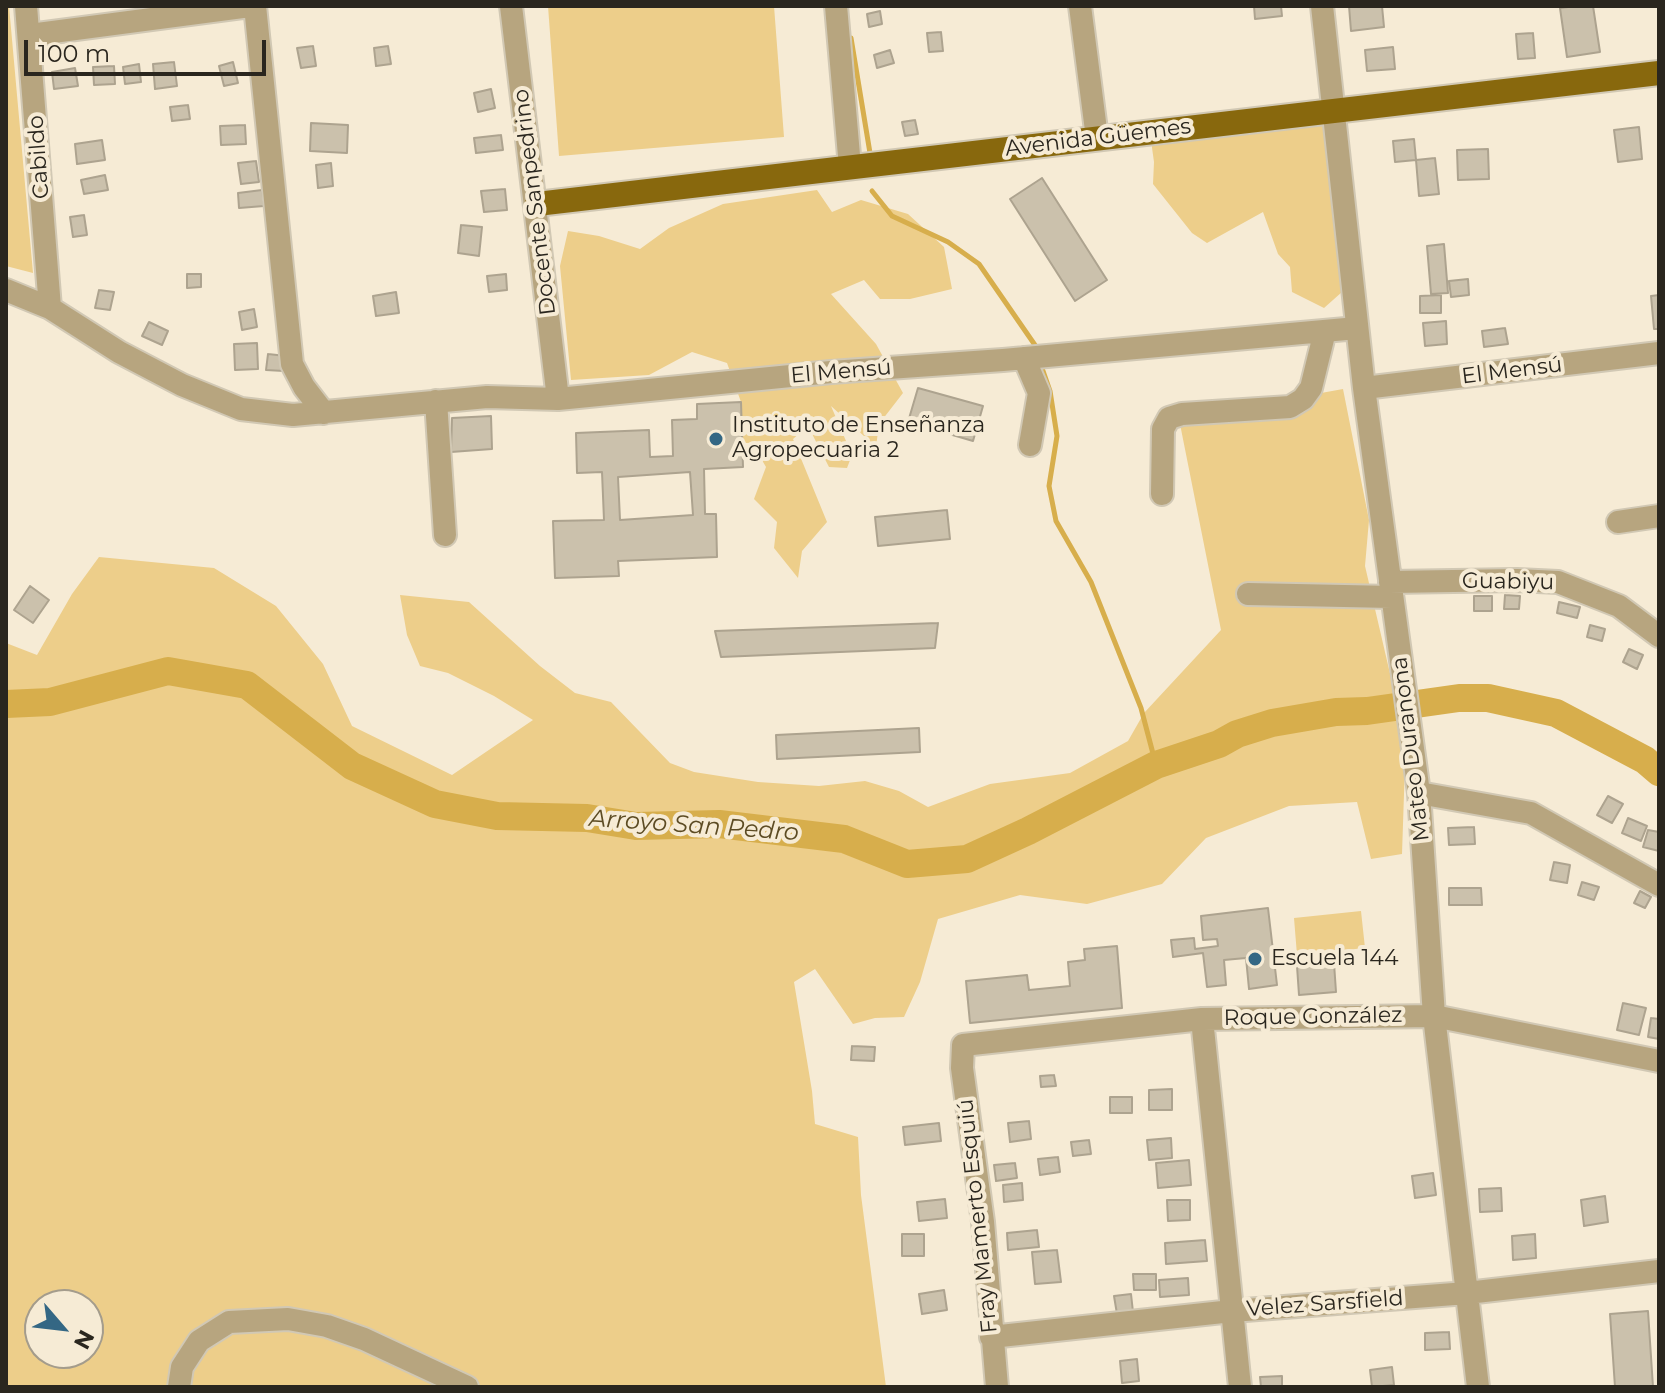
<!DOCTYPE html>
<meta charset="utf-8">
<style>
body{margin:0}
#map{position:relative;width:1665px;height:1393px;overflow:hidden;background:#f6ebd5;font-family:Montserrat,sans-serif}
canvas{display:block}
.frame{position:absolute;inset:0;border:8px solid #2a261e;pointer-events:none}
.north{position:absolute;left:24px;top:1289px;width:80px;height:80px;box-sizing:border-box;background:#f6ebd5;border:2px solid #a49c8c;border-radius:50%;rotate:118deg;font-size:22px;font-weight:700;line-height:32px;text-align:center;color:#2a261e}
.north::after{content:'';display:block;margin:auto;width:28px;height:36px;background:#346784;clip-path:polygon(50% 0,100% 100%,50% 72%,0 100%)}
.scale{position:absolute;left:24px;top:40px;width:242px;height:36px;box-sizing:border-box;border:4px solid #2a261e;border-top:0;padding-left:10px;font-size:24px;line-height:28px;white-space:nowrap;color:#2a261e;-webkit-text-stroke:6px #f6ebd5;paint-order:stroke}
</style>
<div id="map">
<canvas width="1665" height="1393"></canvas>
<div class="frame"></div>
<div class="north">N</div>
<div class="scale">100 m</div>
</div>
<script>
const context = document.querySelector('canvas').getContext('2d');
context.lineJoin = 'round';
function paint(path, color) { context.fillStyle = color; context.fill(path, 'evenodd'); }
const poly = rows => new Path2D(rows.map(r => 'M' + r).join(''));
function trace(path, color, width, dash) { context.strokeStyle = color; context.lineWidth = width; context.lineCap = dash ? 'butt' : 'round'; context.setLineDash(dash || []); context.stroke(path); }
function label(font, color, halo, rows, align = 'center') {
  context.font = font + ' Montserrat,sans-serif'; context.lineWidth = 8; context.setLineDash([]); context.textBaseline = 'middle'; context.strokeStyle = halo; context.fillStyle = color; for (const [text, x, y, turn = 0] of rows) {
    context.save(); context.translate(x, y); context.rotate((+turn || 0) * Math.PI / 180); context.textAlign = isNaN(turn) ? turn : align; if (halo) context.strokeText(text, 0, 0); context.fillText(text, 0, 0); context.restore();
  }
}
const green = poly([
 [6,6,9,6,33,273,6,266],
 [548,6,774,6,784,137,559,156],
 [1319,103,1331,177,1342,292,1324,308,1292,292,1290,267,1278,254,1263,212,1207,243,1192,233,1153,184,1154,162,1148,119],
 [817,190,832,212,861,200,908,214,944,247,952,289,910,299,880,299,864,280,831,294,876,344,903,393,879,424,876,447,831,406,852,455,847,468,829,467,808,426,793,439,827,522,802,551,798,578,774,548,777,522,754,499,766,467,752,443,742,443,741,402,727,363,692,352,649,375,571,380,560,266,568,231,599,236,640,249,669,228,723,204],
 [1343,389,1369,520,1365,566,1398,708,1405,764,1402,854,1371,859,1357,802,1289,806,1206,838,1162,884,1087,904,1020,895,938,919,920,982,904,1017,875,1018,853,1024,815,969,794,982,812,1091,815,1124,858,1137,861,1195,886,1387,6,1387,6,643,37,655,72,594,99,557,214,568,276,606,323,664,352,726,452,775,533,720,494,696,448,673,420,666,407,635,400,595,469,602,540,666,575,693,611,702,670,763,694,772,758,782,819,786,865,781,899,791,928,807,990,784,1070,773,1128,741,1144,713,1221,630,1179,419],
 [40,1305,88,1305,88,1353,40,1353],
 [1361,911,1365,948,1297,955,1294,918]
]);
const stream = poly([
 [851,38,870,153],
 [872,191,892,216,948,242,979,264,1037,348],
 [1042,368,1050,391,1057,436,1049,486,1056,521,1091,582,1141,708,1156,765]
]);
const river = poly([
 [6,704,50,702,168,671,247,685,352,766,435,804,497,816,587,818,636,826,719,824,844,839,907,864,967,859,1028,831,1156,765,1219,744,1237,734,1272,723,1336,712,1367,711,1459,698,1488,698,1556,713,1645,760,1659,772]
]);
const building = poly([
 [1254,6,1281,6,1282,16,1255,19,1254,6],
 [1349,6,1382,6,1384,27,1351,31,1349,6],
 [1576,6,1593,6,1600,52,1567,57,1560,8,1576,6],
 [880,11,882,24,869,27,867,14,880,11],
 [941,32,943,51,929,52,927,33,941,32],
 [1533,33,1535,58,1518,59,1516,34,1533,33],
 [313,46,316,66,301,68,297,48,313,46],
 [388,46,391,64,376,66,374,48,388,46],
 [1393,47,1395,69,1367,71,1365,50,1393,47],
 [890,50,894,63,877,68,874,55,890,50],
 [174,62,177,86,155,89,153,64,174,62],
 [233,62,238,83,224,86,219,66,233,62],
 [139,64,141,82,125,84,123,67,139,64],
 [114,66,115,84,94,85,93,67,114,66],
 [75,68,78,86,54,89,52,72,75,68],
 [491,89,495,108,478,112,474,93,491,89],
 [188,105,190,119,172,121,170,107,188,105],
 [915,120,918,134,905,136,902,122,915,120],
 [311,123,348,125,347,153,310,151,311,123],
 [245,125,246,144,221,145,220,126,245,125],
 [1639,127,1642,159,1618,162,1614,130,1639,127],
 [501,135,503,150,476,153,474,138,501,135],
 [1414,139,1416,160,1395,162,1393,141,1414,139],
 [102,140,105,160,77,164,75,144,102,140],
 [1488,149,1489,179,1458,180,1457,150,1488,149],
 [1435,158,1439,194,1419,196,1416,160,1435,158],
 [256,161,259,182,241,184,238,163,256,161],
 [331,163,333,186,318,188,316,165,331,163],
 [105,175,108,190,84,194,81,180,105,175],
 [1042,178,1107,280,1075,301,1010,199,1042,178],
 [505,189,507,210,484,212,481,191,505,189],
 [262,190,264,206,239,208,238,193,262,190],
 [84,215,87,235,73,237,70,217,84,215],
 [461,225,482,227,479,256,458,253,461,225],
 [1444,244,1448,293,1431,294,1427,246,1444,244],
 [187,274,201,274,201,287,187,288,187,274],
 [506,274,507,290,489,292,487,276,506,274],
 [1468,279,1469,295,1451,297,1449,281,1468,279],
 [99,290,114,292,110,310,95,308,99,290],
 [396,292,399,313,376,316,373,296,396,292],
 [1441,295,1441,313,1420,313,1420,296,1441,295],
 [1659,295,1659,329,1654,329,1651,296,1659,295],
 [254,309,257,327,242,330,239,312,254,309],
 [1446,321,1447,344,1425,346,1423,323,1446,321],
 [149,322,168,331,162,345,142,336,149,322],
 [1505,328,1508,344,1484,347,1482,331,1505,328],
 [257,343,258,369,235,370,234,344,257,343],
 [268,354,286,356,284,371,266,370,268,354],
 [918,388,983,406,973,441,908,422,918,388],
 [741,402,743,467,704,469,705,514,716,514,717,557,618,561,619,576,555,578,553,521,604,520,602,472,577,473,576,433,649,430,650,457,673,456,672,420,697,419,697,404,741,402],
 [690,472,693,515,620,520,618,477,690,472],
 [491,416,492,449,451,452,452,418,491,416],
 [947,510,950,539,878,546,875,517,947,510],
 [30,586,49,600,33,623,14,610,30,586],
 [1505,595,1520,596,1519,609,1504,609,1505,595],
 [1474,596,1492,596,1492,611,1474,611,1474,596],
 [1559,602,1580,607,1577,618,1557,613,1559,602],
 [938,623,935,648,721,657,715,631,938,623],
 [1590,625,1605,629,1602,641,1587,637,1590,625],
 [1629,649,1643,655,1637,669,1623,662,1629,649],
 [919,728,920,752,777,759,776,735,919,728],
 [1608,796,1623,804,1612,823,1597,815,1608,796],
 [1628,818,1647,826,1641,841,1622,833,1628,818],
 [1474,827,1475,844,1449,845,1448,828,1474,827],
 [1648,830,1659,832,1659,851,1643,847,1648,830],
 [1554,862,1570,865,1567,883,1550,880,1554,862],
 [1582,882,1599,887,1594,900,1578,895,1582,882],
 [1449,888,1481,888,1482,905,1449,905,1449,888],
 [1640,891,1651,897,1645,908,1634,903,1640,891],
 [1268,908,1277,985,1249,989,1246,958,1224,960,1226,985,1207,987,1203,953,1173,957,1171,940,1194,938,1195,949,1218,946,1217,939,1203,940,1201,916,1268,908],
 [1117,946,1122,1008,970,1023,966,981,1027,975,1029,990,1070,986,1068,962,1085,960,1084,949,1117,946],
 [1334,963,1336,992,1299,995,1297,966,1334,963],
 [1623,1003,1646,1008,1639,1035,1617,1030,1623,1003],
 [1651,1018,1659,1019,1659,1039,1648,1037,1651,1018],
 [852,1046,875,1047,874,1061,851,1060,852,1046],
 [1054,1075,1056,1086,1041,1087,1040,1076,1054,1075],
 [1172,1089,1172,1110,1149,1110,1149,1090,1172,1089],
 [1110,1097,1132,1097,1132,1113,1110,1113,1110,1097],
 [1029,1121,1031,1139,1010,1142,1008,1123,1029,1121],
 [939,1123,941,1141,905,1145,903,1127,939,1123],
 [1171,1138,1172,1158,1149,1160,1147,1140,1171,1138],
 [1089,1140,1091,1154,1073,1156,1071,1142,1089,1140],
 [1058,1157,1060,1172,1040,1175,1038,1159,1058,1157],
 [1189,1160,1191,1185,1158,1188,1156,1163,1189,1160],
 [1015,1163,1017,1178,996,1181,994,1165,1015,1163],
 [1433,1173,1436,1195,1415,1198,1412,1176,1433,1173],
 [1022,1183,1023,1200,1004,1202,1003,1185,1022,1183],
 [1501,1188,1502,1211,1480,1212,1479,1189,1501,1188],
 [1605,1196,1608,1222,1584,1226,1581,1200,1605,1196],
 [945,1199,947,1218,919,1221,917,1202,945,1199],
 [1167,1200,1190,1200,1190,1220,1168,1221,1167,1200],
 [1037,1230,1039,1247,1008,1250,1007,1233,1037,1230],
 [902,1234,924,1234,924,1256,902,1256,902,1234],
 [1535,1234,1536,1258,1513,1260,1512,1236,1535,1234],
 [1205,1240,1207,1261,1166,1264,1165,1243,1205,1240],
 [1057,1250,1061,1282,1035,1284,1032,1252,1057,1250],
 [1133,1274,1156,1274,1156,1290,1134,1290,1133,1274],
 [1188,1278,1189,1295,1160,1297,1159,1280,1188,1278],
 [944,1290,947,1310,922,1314,919,1294,944,1290],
 [1131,1294,1133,1312,1117,1314,1114,1296,1131,1294],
 [1648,1311,1653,1387,1615,1387,1610,1314,1648,1311],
 [1449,1332,1450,1349,1425,1350,1425,1333,1449,1332],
 [1137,1359,1139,1381,1122,1383,1120,1361,1137,1359],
 [1392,1367,1394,1385,1372,1387,1370,1370,1392,1367],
 [1282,1376,1282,1387,1261,1387,1260,1377,1282,1376]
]);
const minor = poly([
 [26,6,50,308],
 [255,6,292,364,304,387,324,413],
 [511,6,558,399],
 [836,6,850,167],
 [1080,6,1097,138],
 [1322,6,1364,388,1419,793,1434,1016,1478,1387],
 [30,35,250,6],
 [6,290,50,308,119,352,182,385,241,409,293,415,487,397,558,399,831,372,1003,360,1357,328],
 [1024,358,1039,393,1030,445],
 [1364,388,1659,353],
 [436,401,445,535],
 [1162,494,1163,429,1169,418,1182,414,1290,407,1303,399,1311,388,1325,331],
 [1618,522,1659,516],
 [1390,582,1517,580,1558,582,1619,606,1659,636],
 [1248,594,1392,597],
 [1419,793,1531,813,1659,885],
 [1202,1019,1240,1387],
 [991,1337,1232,1311,1467,1293,1659,1271],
 [179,1387,182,1367,199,1341,229,1322,288,1319,327,1326,364,1339,467,1387],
 [997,1387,983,1222,962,1068,963,1045,1202,1019,1434,1016,1659,1061]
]);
const major = poly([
 [537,204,1659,73]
]);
const markers = [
 [716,439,8,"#346784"],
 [1255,959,8,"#346784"]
];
const streetNames = [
 ["Avenida Güemes",1098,138,-7],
 ["Cabildo",39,157,-94],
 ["Docente Sanpedrino",535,202,-97],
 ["El Mensú",1512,371,-7],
 ["El Mensú",841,372,-5],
 ["Guabiyu",1508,582,1],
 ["Mateo Duranona",1411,749,-97],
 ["Roque González",1313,1017,-1],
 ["Fray Mamerto Esquiú",978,1216,-96],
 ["Velez Sarsfield",1325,1304,-4]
];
const poiNames = [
 ["Instituto de Enseñanza",732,426],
 ["Agropecuaria 2",732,451],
 ["Escuela 144",1271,959]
];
const waterNames = [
 ["Arroyo San Pedro",694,826,4]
];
paint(green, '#edce8a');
trace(stream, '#d7ae4c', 5);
trace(river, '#d7ae4c', 28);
paint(building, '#cbc1ac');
trace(building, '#ada38f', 2);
trace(minor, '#d1c8b4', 26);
trace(major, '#d1c8b4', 28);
trace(minor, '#b7a57f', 22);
trace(major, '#88680d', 24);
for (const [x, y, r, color] of markers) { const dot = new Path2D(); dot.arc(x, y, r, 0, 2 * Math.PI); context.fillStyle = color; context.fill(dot); trace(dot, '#f6ebd5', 3); }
label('22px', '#2a261e', '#f6ebd5', streetNames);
label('22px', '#2a261e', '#f6ebd5', poiNames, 'left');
label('italic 24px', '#5c4b23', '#f6ebd5', waterNames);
</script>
